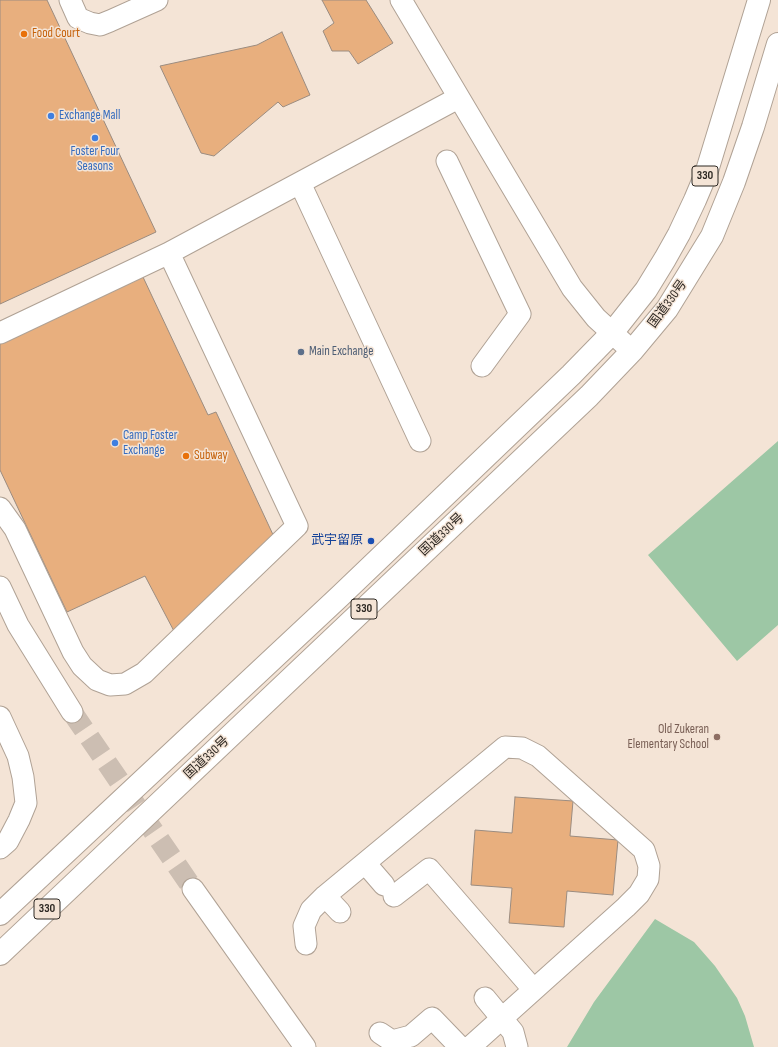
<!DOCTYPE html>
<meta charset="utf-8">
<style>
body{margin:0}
canvas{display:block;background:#f4e4d6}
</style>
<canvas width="778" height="1047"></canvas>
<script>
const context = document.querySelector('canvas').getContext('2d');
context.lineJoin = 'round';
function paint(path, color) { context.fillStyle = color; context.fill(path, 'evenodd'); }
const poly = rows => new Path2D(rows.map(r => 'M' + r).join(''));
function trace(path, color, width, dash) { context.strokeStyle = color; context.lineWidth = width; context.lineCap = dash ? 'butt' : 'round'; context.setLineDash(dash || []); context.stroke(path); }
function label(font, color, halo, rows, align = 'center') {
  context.font = font + ' "Sofia Sans Condensed","Noto Sans JP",sans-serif'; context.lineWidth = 3; context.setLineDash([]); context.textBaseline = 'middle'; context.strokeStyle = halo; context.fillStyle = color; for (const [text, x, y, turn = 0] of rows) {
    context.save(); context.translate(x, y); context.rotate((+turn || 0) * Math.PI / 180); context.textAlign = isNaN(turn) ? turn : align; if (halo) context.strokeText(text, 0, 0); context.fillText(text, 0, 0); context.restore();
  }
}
const green = poly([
 [778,441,778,625,737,661,648,555],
 [655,919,694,942,715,966,737,998,745,1016,754,1047,567,1047,594,1002]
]);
const building = poly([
 [0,0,47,0,156,232,0,304,0,0],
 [322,0,366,0,393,43,358,64,349,51,332,51,323,31,334,23,322,0],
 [282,32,310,95,283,107,278,102,214,156,201,153,160,66,257,45,282,32],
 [143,277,208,415,216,412,275,539,175,633,145,576,67,612,0,470,0,344,143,277],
 [515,797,573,801,570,836,618,840,613,895,567,891,564,927,509,923,512,888,471,885,475,830,512,833,515,797]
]);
const minorTunnel = poly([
 [72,712,193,889]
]);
const minor = poly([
 [70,0,78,18,90,23,100,25,110,21,157,0],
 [401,0,572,288,596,318,632,351],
 [447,161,520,314,482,366],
 [300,183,420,441],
 [0,333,169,253,458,98],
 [0,508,15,529,73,652,82,666,97,680,110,685,125,684,144,673,297,526,169,253],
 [0,587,18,625,72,712],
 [0,717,18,756,23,777,26,803,19,820,8,841,0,848],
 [365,863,384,885],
 [193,889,305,1047],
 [325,896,340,912],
 [394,896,429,869,533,989],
 [306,944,304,926,311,910,325,896,505,747,522,748,538,756,644,850,649,866,648,879,639,894,626,907,470,1047],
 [485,998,513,1032,517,1047],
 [380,1033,392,1041,411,1036,432,1018,460,1047]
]);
const highway = poly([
 [0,914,340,596,571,375,612,333,646,290,665,259,679,234,695,200,706,174,759,0],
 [0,954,589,396,632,351,667,309,712,236,734,182,753,127,778,44]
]);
const markers = [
 [24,34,4,"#e8710a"],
 [51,116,4,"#3f7fe0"],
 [95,138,4,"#3f7fe0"],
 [301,352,4,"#5c6f8a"],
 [115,443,4,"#3f7fe0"],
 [186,456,4,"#e8710a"],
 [371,541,4,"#1a4fb4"],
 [717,737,4,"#8d6e63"]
];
const shields = [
 [705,176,26],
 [364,609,26],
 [47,909,26]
];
const shieldNames = [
 ["330",705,176],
 ["330",364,609],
 ["330",47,909]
];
const foodNames = [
 ["Food Court",32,34],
 ["Subway",194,456]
];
const shopNames = [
 ["Exchange Mall",59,116],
 ["Foster Four",95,152,"center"],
 ["Seasons",95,167,"center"],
 ["Camp Foster",123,436],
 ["Exchange",123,451]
];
const streetNames = [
 ["国道330号",668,304,-54],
 ["国道330号",442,535,-43],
 ["国道330号",207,758,-43]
];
const serviceNames = [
 ["Main Exchange",309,352]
];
const transitNames = [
 ["武宇留原",363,541]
];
const educationNames = [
 ["Old Zukeran",709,730],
 ["Elementary School",709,745]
];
paint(green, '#9dc7a5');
paint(building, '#e8af7e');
trace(building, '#9b8c80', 1);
trace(minorTunnel, '#ccbeb2', 21, [21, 10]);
trace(minor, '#b0a295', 23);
trace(highway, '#b0a295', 24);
trace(minor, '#fff', 21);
trace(highway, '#fff', 22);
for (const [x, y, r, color] of markers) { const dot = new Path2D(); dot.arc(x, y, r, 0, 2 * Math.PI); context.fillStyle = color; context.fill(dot); trace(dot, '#f4e4d6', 1.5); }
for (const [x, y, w] of shields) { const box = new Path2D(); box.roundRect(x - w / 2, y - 10, w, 20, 3); context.fillStyle = '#f4e4d6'; context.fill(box); trace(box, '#2d2823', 1); }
label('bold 12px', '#2d2823', null, shieldNames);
label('13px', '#c56008', '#f4e4d6', foodNames, 'left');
label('13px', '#366cbe', '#f4e4d6', shopNames, 'left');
label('13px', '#2d2823', '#f4e4d6', streetNames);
label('13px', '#4e5e75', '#f4e4d6', serviceNames, 'left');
label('13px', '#164399', '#f4e4d6', transitNames, 'right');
label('13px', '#785e54', '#f4e4d6', educationNames, 'right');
</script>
